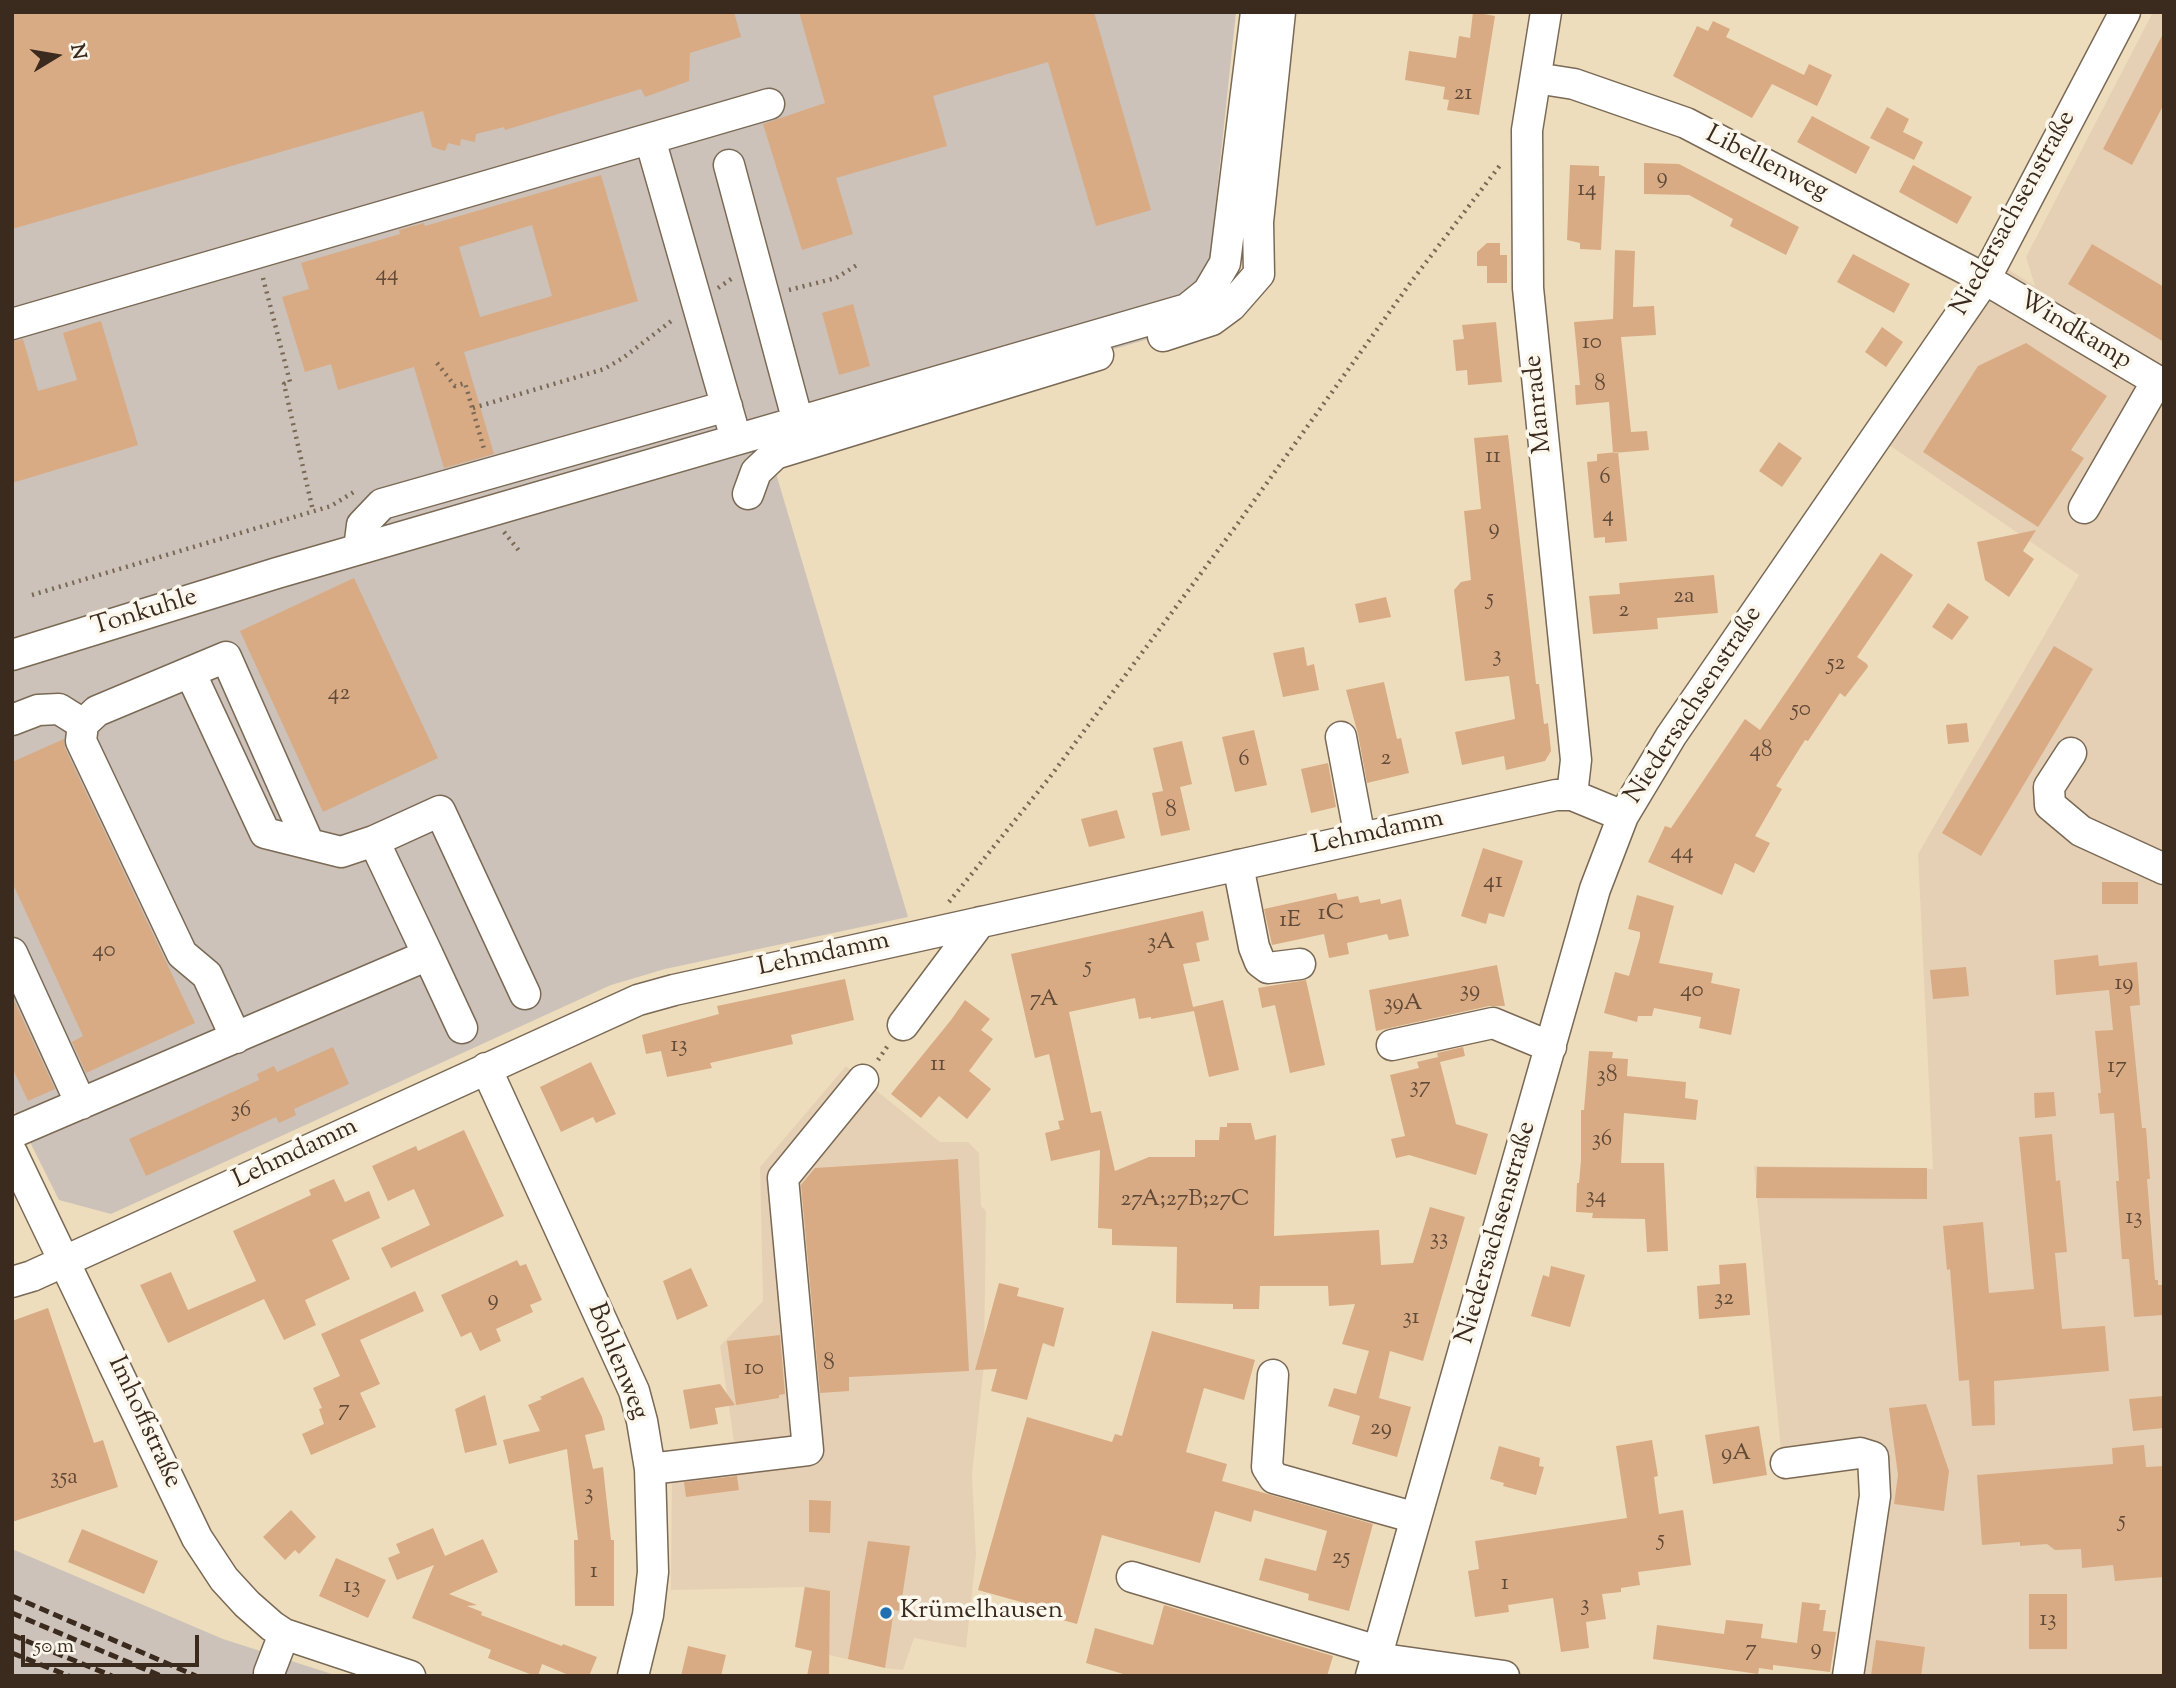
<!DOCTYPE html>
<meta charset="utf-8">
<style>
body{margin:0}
#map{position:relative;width:2176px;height:1688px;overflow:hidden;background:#eeddbc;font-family:"Sorts Mill Goudy",serif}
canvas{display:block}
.frame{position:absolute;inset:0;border:14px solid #3b2a1e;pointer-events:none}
.north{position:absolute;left:21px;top:21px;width:70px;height:70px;-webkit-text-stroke:5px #fbf7ec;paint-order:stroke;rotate:79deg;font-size:19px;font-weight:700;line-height:28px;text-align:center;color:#3b2a1e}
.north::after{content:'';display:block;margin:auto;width:24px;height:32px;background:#3b2a1e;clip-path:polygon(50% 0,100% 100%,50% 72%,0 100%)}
.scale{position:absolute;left:21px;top:1635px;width:178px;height:32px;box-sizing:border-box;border:4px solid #3b2a1e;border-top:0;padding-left:9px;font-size:21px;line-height:24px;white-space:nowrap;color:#3b2a1e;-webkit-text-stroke:5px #fbf7ec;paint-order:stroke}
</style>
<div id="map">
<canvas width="2176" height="1688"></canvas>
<div class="frame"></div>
<div class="north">N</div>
<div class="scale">50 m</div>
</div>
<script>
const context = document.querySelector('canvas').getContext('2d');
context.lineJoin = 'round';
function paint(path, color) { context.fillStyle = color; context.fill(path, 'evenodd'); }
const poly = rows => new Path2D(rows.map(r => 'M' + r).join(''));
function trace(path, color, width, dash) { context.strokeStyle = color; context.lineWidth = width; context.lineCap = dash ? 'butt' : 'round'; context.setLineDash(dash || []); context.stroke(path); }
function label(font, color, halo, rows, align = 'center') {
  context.font = font + ' "Sorts Mill Goudy",serif'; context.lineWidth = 7; context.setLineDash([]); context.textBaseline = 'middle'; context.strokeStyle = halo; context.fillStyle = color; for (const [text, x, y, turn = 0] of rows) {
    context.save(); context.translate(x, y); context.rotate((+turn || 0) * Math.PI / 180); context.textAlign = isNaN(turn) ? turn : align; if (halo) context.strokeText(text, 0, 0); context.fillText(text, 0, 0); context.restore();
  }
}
const built = poly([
 [2153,12,2164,12,2164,1676,1846,1676,1872,1461,1783,1472,1754,1166,1933,1169,1918,854,2079,575,1876,436,1995,261,2035,286,2026,257],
 [846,1066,940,1142,968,1142,979,1153,981,1206,986,1211,984,1365,972,1474,976,1555,966,1648,914,1638,903,1670,885,1668,795,1647,804,1587,671,1590,672,1452,734,1442,720,1346,763,1301,760,1167]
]);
const industrial = poly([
 [12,12,1236,12,1203,323,769,450,908,917,665,969,611,985,111,1214,59,1200,12,1106],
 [12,1549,223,1639,338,1676,15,1676,12,1674]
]);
const building = poly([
 [12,12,734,12,741,37,690,53,689,81,645,97,641,89,505,130,504,127,476,134,475,142,461,139,460,146,448,143,445,151,432,147,423,111,12,229],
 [799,12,1094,12,1151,210,1096,226,1048,62,933,96,947,146,836,178,853,234,802,250,763,124,825,103],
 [1473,12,1495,16,1479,115,1447,110,1449,100,1443,99,1445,87,1405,80,1409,51,1456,58,1459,36,1470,38],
 [1713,21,1730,29,1726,37,1804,75,1809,64,1832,75,1817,106,1772,84,1752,118,1673,76,1697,26,1708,31],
 [2164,32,2164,104,2132,165,2103,149],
 [1887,107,1909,119,1903,132,1923,142,1914,160,1870,138],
 [1812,116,1870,147,1856,174,1797,142],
 [1644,163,1679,164,1799,227,1786,255,1730,226,1733,219,1689,195,1644,194],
 [1570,165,1599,166,1599,176,1605,176,1601,250,1580,249,1580,243,1567,240],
 [1913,165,1972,197,1957,224,1899,192],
 [601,175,638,301,464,352,494,454,444,468,414,367,338,390,331,364,305,372,282,297,309,289,301,263,400,234,399,230,424,223,425,226],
 [532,225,552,296,480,317,459,247],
 [1487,243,1500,243,1500,255,1507,255,1507,283,1487,283,1487,266,1477,266,1477,252],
 [2092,244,2164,287,2164,342,2068,284],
 [1615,250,1635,251,1633,307,1654,306,1656,335,1621,337,1631,432,1647,431,1649,450,1613,453,1609,402,1576,405,1575,385,1580,385,1574,322,1613,319],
 [1853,254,1910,284,1894,313,1837,282],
 [853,304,870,366,839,375,822,313],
 [101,321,138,445,12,483,12,341,23,339,38,391,77,380,63,333],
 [1496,322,1502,382,1468,385,1467,370,1456,371,1453,340,1464,339,1462,325],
 [1882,327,1903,342,1886,367,1865,352],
 [2026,343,2107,396,2071,450,2084,458,2038,527,1923,452,1978,366],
 [1508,435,1536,684,1539,684,1544,724,1548,723,1551,751,1545,761,1506,770,1504,756,1462,765,1455,732,1515,719,1509,676,1465,681,1454,590,1461,582,1471,580,1464,511,1481,509,1474,438],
 [1779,442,1802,458,1782,487,1759,471],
 [1618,452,1627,541,1605,543,1605,537,1594,538,1587,462,1597,461,1597,454],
 [2036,530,2023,551,2034,559,2009,597,1985,580,1977,542],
 [1881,553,1913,575,1857,657,1867,664,1868,667,1845,697,1840,693,1808,741,1805,740,1776,786,1782,789,1755,836,1770,843,1754,873,1735,863,1722,895,1648,862,1665,826,1671,828,1745,719,1760,730],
 [1714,575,1718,613,1657,618,1658,629,1593,634,1589,596,1620,594,1619,583],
 [354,578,438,758,323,812,240,631],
 [1386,597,1391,617,1359,623,1355,604],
 [1948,603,1969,617,1952,640,1932,627],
 [2054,646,2093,669,1981,856,1942,833],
 [1304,647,1307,666,1314,664,1319,690,1283,697,1273,653],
 [1384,682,1397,739,1401,738,1409,773,1367,783,1358,734,1346,690],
 [1967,723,1969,742,1948,744,1946,725],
 [1254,730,1267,785,1235,792,1222,737],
 [64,739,65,748,195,1023,86,1073,72,1042,83,1036,12,882,12,762],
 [1182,741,1192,784,1180,787,1190,830,1161,836,1152,793,1163,791,1153,748],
 [1328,763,1336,807,1311,813,1301,769],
 [1117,810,1125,838,1089,847,1081,819],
 [1483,848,1523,861,1504,917,1489,913,1486,924,1461,916],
 [2102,882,2138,882,2138,904,2102,904],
 [1336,893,1338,900,1358,896,1360,903,1380,899,1381,904,1401,899,1409,936,1389,940,1387,934,1347,943,1349,954,1329,958,1324,934,1272,945,1264,909],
 [1637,895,1674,906,1659,963,1713,973,1711,983,1740,989,1731,1035,1699,1028,1701,1017,1654,1008,1652,1016,1638,1016,1637,1022,1604,1013,1615,972,1629,976,1640,937,1640,932,1628,929],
 [1203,911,1209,940,1196,943,1200,961,1183,964,1193,1007,1223,1000,1239,1070,1209,1077,1194,1011,1151,1019,1151,1017,1139,1019,1135,998,1069,1012,1091,1113,1101,1111,1115,1171,1149,1157,1195,1157,1195,1140,1219,1140,1220,1127,1227,1127,1227,1123,1251,1123,1255,1140,1276,1135,1274,1236,1379,1230,1381,1265,1413,1263,1430,1207,1465,1217,1423,1361,1390,1351,1379,1398,1411,1407,1397,1457,1352,1444,1360,1416,1328,1406,1334,1388,1356,1394,1369,1351,1342,1344,1355,1304,1329,1306,1328,1286,1260,1286,1259,1309,1233,1309,1233,1304,1176,1303,1177,1247,1112,1245,1112,1229,1098,1228,1100,1150,1051,1161,1045,1133,1060,1129,1058,1121,1064,1120,1049,1054,1035,1058,1011,954],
 [2098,955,2099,966,2137,962,2140,1005,2130,1006,2142,1128,2146,1128,2150,1179,2147,1179,2155,1280,2158,1280,2158,1285,2164,1285,2164,1315,2134,1317,2129,1259,2122,1259,2116,1181,2119,1181,2114,1113,2100,1114,2098,1093,2101,1093,2095,1031,2113,1030,2109,990,2056,995,2054,960],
 [1497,965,1505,1006,1489,1006,1376,1031,1369,990],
 [1966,967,1969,996,1933,999,1930,970],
 [845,979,854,1020,791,1035,793,1044,710,1063,712,1068,667,1077,661,1051,646,1054,642,1035,719,1014,717,1006],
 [1306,980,1325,1065,1290,1073,1275,1005,1262,1008,1258,988],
 [12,996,55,1089,28,1101,12,1067],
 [965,1000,990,1019,981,1030,993,1039,969,1071,991,1089,967,1119,939,1096,921,1118,891,1094,951,1020],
 [333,1047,349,1084,294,1109,296,1115,279,1123,276,1117,146,1176,129,1139,259,1080,257,1074,274,1066,277,1072],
 [1463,1047,1465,1056,1440,1062,1456,1124,1488,1134,1476,1175,1409,1155,1396,1158,1391,1139,1405,1136,1390,1075,1419,1068,1417,1062,1438,1057,1437,1053],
 [1589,1051,1613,1052,1612,1058,1628,1059,1627,1076,1686,1082,1685,1098,1698,1100,1696,1120,1624,1113,1621,1163,1664,1163,1668,1251,1647,1252,1645,1219,1592,1218,1593,1213,1576,1212,1577,1183,1579,1183,1581,1160,1581,1110,1584,1110],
 [591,1062,616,1114,596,1123,593,1117,561,1132,540,1087],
 [2054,1092,2056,1116,2035,1118,2034,1093],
 [464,1130,504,1216,391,1268,381,1248,430,1225,414,1189,388,1201,372,1166,416,1146,418,1151],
 [2052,1134,2056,1181,2060,1180,2067,1252,2055,1253,2062,1329,2105,1326,2109,1371,1994,1381,1995,1425,1972,1426,1969,1380,1959,1381,1950,1269,1947,1270,1943,1226,1983,1222,1989,1293,2034,1289,2019,1137],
 [958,1159,969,1371,849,1377,849,1391,820,1393,801,1185,815,1168],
 [1757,1167,1927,1168,1927,1199,1756,1198],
 [334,1179,345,1202,369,1191,380,1218,332,1240,350,1279,305,1300,316,1325,284,1340,264,1299,168,1343,140,1285,171,1272,188,1310,256,1281,233,1231,311,1195,309,1190],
 [517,1260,520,1266,526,1264,542,1300,530,1305,533,1312,496,1329,501,1341,480,1351,471,1332,461,1337,441,1295],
 [1746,1263,1750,1315,1699,1319,1697,1286,1720,1284,1719,1265],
 [1551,1266,1585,1275,1570,1327,1531,1316,1543,1275,1549,1277],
 [691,1268,708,1306,677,1320,663,1281],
 [999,1283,1019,1288,1017,1296,1064,1308,1054,1347,1043,1343,1027,1400,991,1391,997,1369,975,1370],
 [415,1291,424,1311,360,1340,380,1384,360,1393,376,1427,311,1455,302,1434,324,1424,319,1409,322,1408,313,1388,340,1376,321,1334],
 [48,1308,94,1443,103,1440,118,1487,12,1522,12,1321],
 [1152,1331,1255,1360,1244,1400,1204,1388,1186,1452,1227,1464,1222,1481,1373,1524,1349,1611,1308,1600,1309,1594,1259,1580,1265,1558,1316,1571,1327,1531,1254,1510,1251,1522,1215,1511,1200,1563,1102,1535,1077,1624,1019,1608,1021,1602,978,1590,1027,1417,1112,1442,1115,1434,1122,1436],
 [780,1335,785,1394,779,1395,779,1398,736,1405,727,1341],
 [583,1377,602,1417,605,1430,585,1435,593,1469,603,1467,611,1540,614,1540,614,1606,575,1606,574,1540,578,1540,567,1449,509,1464,503,1440,540,1431,528,1405,542,1399,540,1397],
 [720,1384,735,1405,715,1408,718,1424,690,1429,683,1390],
 [485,1395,497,1445,465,1453,455,1409],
 [2164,1396,2164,1428,2133,1431,2129,1399],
 [1926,1404,1949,1471,1944,1511,1894,1504,1898,1475,1889,1408],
 [1759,1426,1767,1475,1713,1484,1705,1435],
 [1652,1440,1658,1476,1654,1477,1659,1514,1683,1510,1691,1565,1638,1572,1640,1585,1621,1588,1621,1592,1602,1594,1606,1619,1586,1622,1589,1648,1561,1652,1553,1598,1508,1605,1509,1612,1475,1617,1468,1571,1479,1569,1475,1541,1627,1518,1616,1446],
 [2144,1445,2146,1467,2164,1466,2164,1577,2115,1581,2113,1565,2082,1568,2081,1549,2055,1550,2047,1544,2020,1546,2020,1542,1982,1545,1977,1475,2113,1464,2112,1448],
 [1499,1446,1540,1458,1539,1466,1544,1467,1536,1495,1503,1486,1504,1483,1490,1479],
 [737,1476,739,1490,686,1497,684,1482],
 [809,1500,831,1501,830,1533,809,1532],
 [291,1510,316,1537,299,1554,295,1550,285,1560,263,1537],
 [433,1528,445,1556,483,1539,498,1572,449,1594,477,1605,467,1606,482,1612,481,1615,562,1646,563,1644,597,1657,589,1676,571,1676,542,1664,538,1676,535,1676,488,1658,491,1650,412,1618,434,1565,397,1580,388,1558,400,1553,396,1544],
 [82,1529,158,1561,144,1594,68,1562],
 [868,1541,910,1546,900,1611,894,1610,885,1668,848,1659],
 [336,1558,386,1580,368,1618,319,1596],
 [805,1587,830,1591,829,1676,807,1676,812,1651,795,1647],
 [2029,1594,2067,1594,2067,1649,2029,1649],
 [1802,1602,1820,1604,1819,1610,1826,1610,1823,1631,1836,1632,1830,1672,1773,1665,1773,1670,1759,1668,1758,1674,1653,1659,1657,1625,1724,1634,1726,1620,1763,1624,1761,1638,1797,1643],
 [1164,1605,1333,1656,1327,1676,1130,1676,1086,1663,1095,1628,1153,1645],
 [1876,1640,1925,1647,1921,1676,1871,1676],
 [688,1646,726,1655,721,1676,681,1676]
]);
const path = poly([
 [263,278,290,382,284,384,313,511],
 [718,288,734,277],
 [789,290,836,278,857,265],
 [437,363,455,386,465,383,484,449],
 [473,408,604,369,623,358,674,319],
 [504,532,520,552],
 [32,595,331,506,357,490],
 [949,902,1050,777,1236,526,1411,282,1501,164],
 [878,1060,889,1044]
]);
const minor = poly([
 [1546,12,1527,130,1528,288,1576,760,1572,795],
 [1536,78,1574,84,1686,123,1985,279,2164,385],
 [650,139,732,425],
 [729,165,798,422],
 [12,324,769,104],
 [1163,336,1212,320,1231,306,1259,274,1258,222,1280,12],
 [748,494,756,472,775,454,1098,355],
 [2084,508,2157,381],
 [359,549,362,525,382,504,727,406],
 [12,655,277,573,1187,309,1208,292,1225,263,1256,12],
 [190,672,265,833,309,844],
 [12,720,38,710,59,709,83,724],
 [1341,737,1360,838],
 [2071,753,2049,787,2050,805,2081,831,2164,869],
 [1238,865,1254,947,1260,962,1268,968,1300,964],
 [12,953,81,1104],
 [428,955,374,841,440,811,525,994],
 [903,1025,980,922],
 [236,1038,207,975,182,954,81,741,83,724,97,711,226,657,309,844,341,852,374,841],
 [1392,1045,1493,1023,1551,1047],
 [486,1068,634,1391,642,1421,650,1469,653,1572,648,1615,633,1676],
 [12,1133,428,955,462,1028],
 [12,1153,197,1538,224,1579,247,1604,272,1626,284,1634,410,1676],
 [12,1282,32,1276,638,1000,674,990,1556,795,1572,795,1623,816],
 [1273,1375,1267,1467,1274,1478,1416,1518],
 [1786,1463,1860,1453,1873,1457,1875,1496,1848,1676],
 [650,1469,808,1450,783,1178,863,1080],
 [1132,1577,1378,1651],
 [1376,1658,1504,1676],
 [269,1673,284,1634],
 [1371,1676,1595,889,1623,816,1671,736,1985,279,2125,12]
]);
const rail = poly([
 [12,1596,196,1676],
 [12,1613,161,1676],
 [12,1635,112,1676],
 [12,1653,69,1676]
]);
const markers = [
 [886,1613,7,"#1f6fb2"]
];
const numberNames = [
 ["21",1463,95],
 ["9",1662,179],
 ["14",1587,191],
 ["44",387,276],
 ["10",1592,344],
 ["8",1600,386],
 ["11",1493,458],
 ["6",1605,479],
 ["4",1608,517],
 ["9",1494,530],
 ["2a",1684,598],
 ["5",1490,600],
 ["2",1624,612],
 ["3",1497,657],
 ["52",1836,665],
 ["42",339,695],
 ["50",1801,711],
 ["48",1761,752],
 ["2",1386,760],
 ["6",1244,761],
 ["8",1171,812],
 ["44",1682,854],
 ["41",1493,883],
 ["1C",1331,915],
 ["1E",1290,922],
 ["3A",1161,944],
 ["40",104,952],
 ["5",1088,968],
 ["19",2124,985],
 ["39",1470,992],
 ["40",1692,992],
 ["7A",1044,1001],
 ["39A",1403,1005],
 ["13",679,1047],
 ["11",938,1066],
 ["17",2117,1068],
 ["38",1607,1077],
 ["37",1420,1088],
 ["36",241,1112],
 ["36",1602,1141],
 ["34",1596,1198],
 ["27A;27B;27C",1185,1201],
 ["13",2134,1219],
 ["33",1439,1240],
 ["32",1724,1300],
 ["9",493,1301],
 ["31",1411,1319],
 ["8",829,1365],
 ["10",754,1370],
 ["7",344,1411],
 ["29",1381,1430],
 ["9A",1736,1455],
 ["35a",64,1479],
 ["3",589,1495],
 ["5",2122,1522],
 ["5",1661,1541],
 ["25",1341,1559],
 ["1",594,1573],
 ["1",1505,1585],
 ["13",352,1588],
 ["3",1585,1606],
 ["13",2048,1621],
 ["9",1816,1650],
 ["7",1751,1651]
];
const streetNames = [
 ["Libellenweg",1766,165,27],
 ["Niedersachsenstraße",2015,214,-61],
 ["Windkamp",2074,332,31],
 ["Manrade",1540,404,-96],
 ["Tonkuhle",145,614,-17],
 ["Niedersachsenstraße",1695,706,-57],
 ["Lehmdamm",1378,834,-12],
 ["Lehmdamm",824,956,-12],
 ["Lehmdamm",296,1155,-25],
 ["Niedersachsenstraße",1498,1233,-74],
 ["Bohlenweg",616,1362,68],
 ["Imhoffstraße",143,1423,65]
];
const poiNames = [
 ["Krümelhausen",900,1613]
];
paint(built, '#e6d0b5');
paint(industrial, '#ccc2b9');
paint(building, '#d8ab84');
trace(minor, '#7a6955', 33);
trace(path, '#7a6955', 4.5, [2, 5]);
trace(minor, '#fff', 30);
trace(rail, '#3b2a1e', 5, [10, 5]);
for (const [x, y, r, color] of markers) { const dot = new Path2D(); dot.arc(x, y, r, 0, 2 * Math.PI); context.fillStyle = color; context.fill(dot); trace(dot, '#fbf7ec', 2.5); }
label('23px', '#624a38', null, numberNames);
label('26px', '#3b2a1e', '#fbf7ec', streetNames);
label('26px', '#3b2a1e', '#fbf7ec', poiNames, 'left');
</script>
